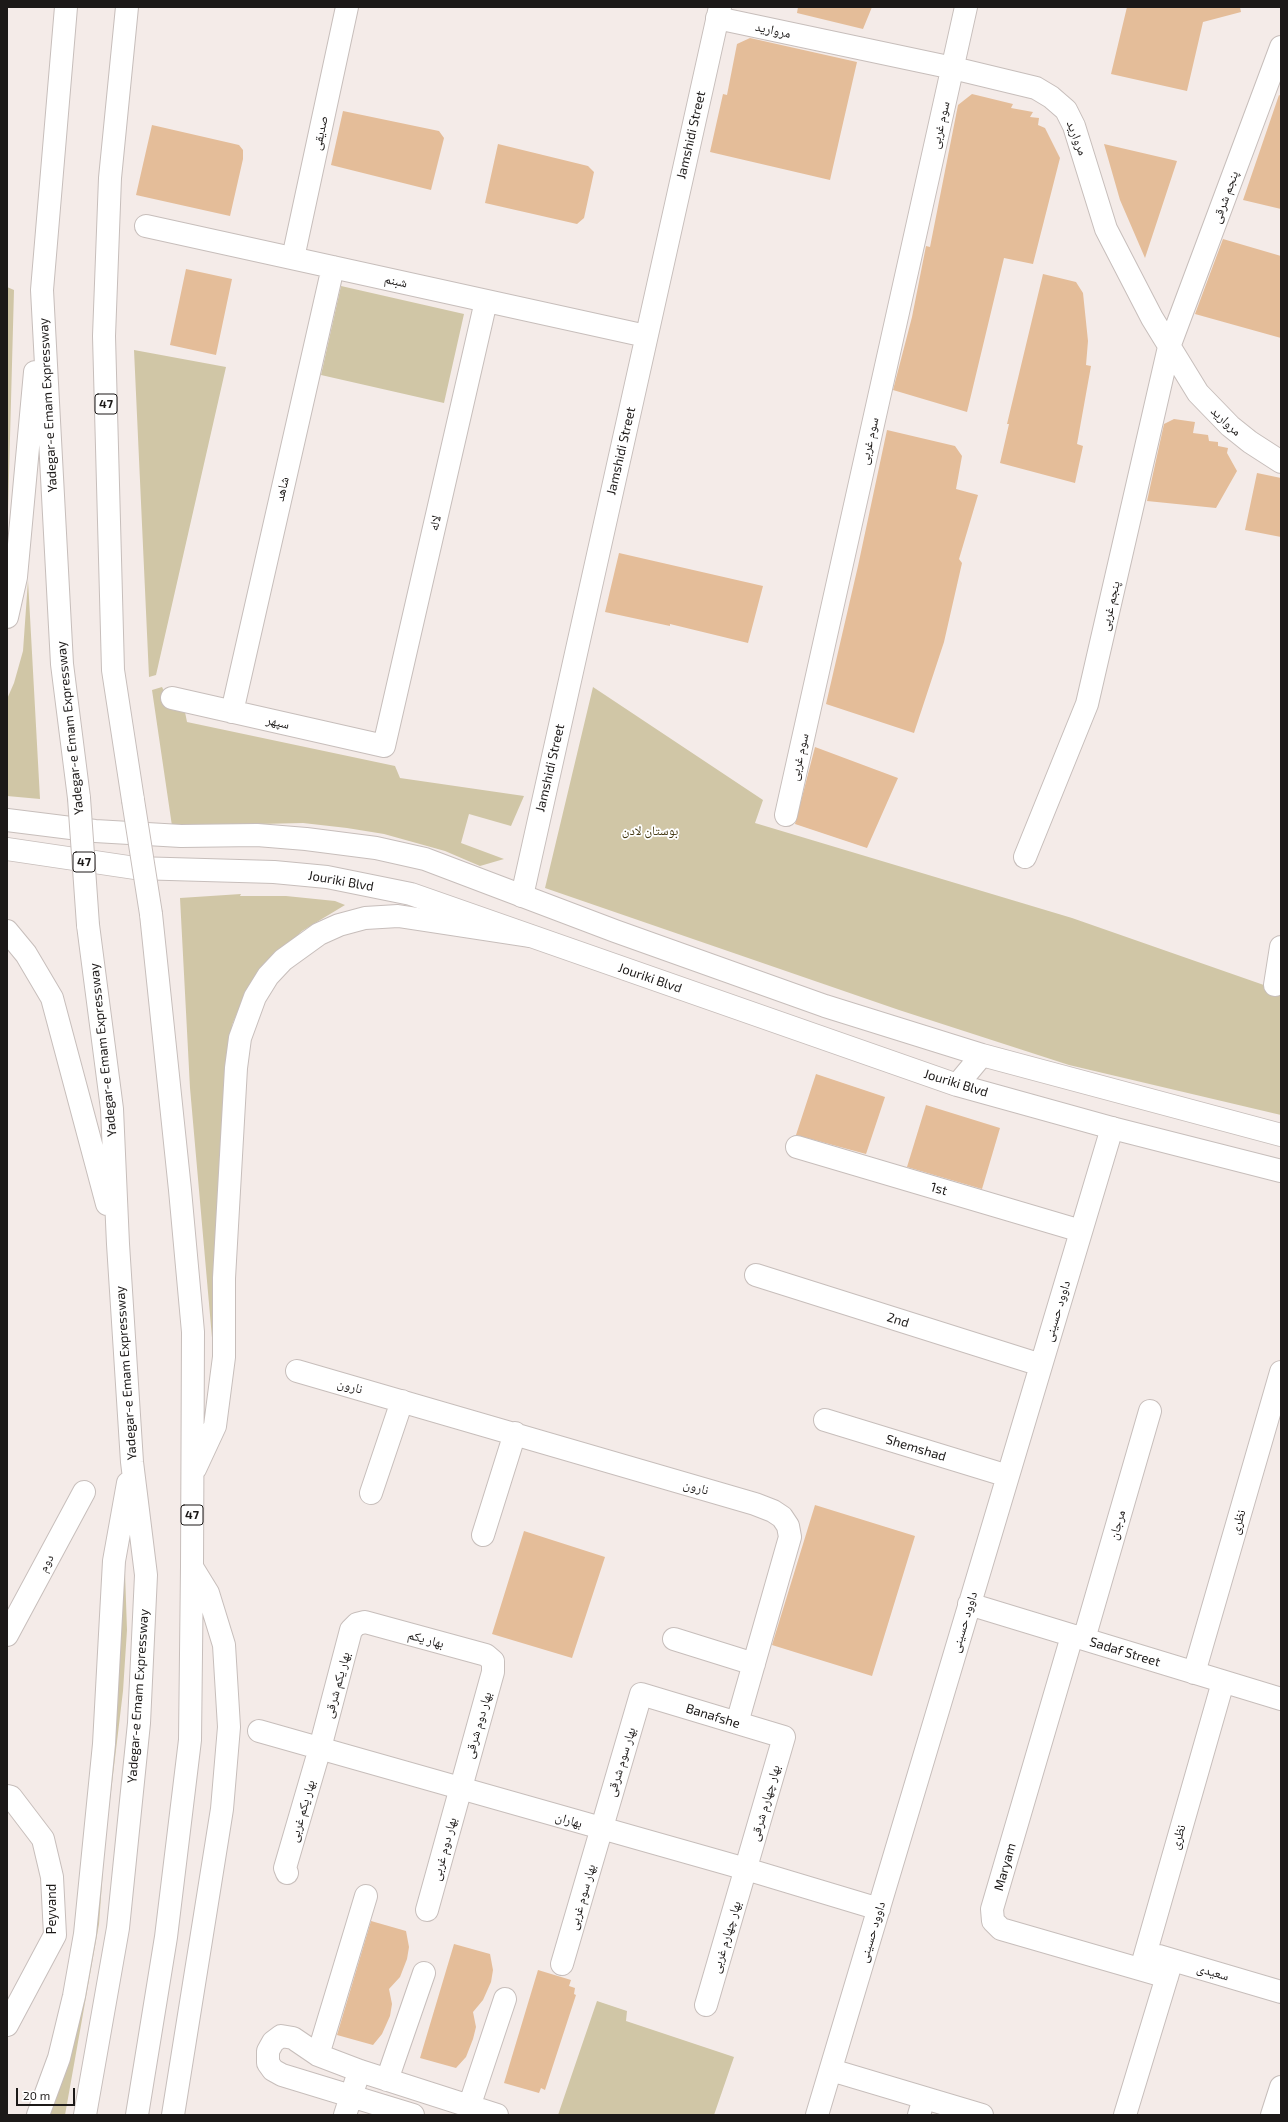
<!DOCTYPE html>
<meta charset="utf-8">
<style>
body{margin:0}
#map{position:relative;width:1288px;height:2122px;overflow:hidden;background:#f4ebe8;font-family:"Exo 2",sans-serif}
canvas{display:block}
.frame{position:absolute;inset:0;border:8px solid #1c1918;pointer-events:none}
.scale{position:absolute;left:16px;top:2088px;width:59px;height:18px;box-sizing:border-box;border:2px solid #1c1918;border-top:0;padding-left:5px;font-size:12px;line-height:14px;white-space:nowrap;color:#1c1918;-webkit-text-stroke:3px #fff;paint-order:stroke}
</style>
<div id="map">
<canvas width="1288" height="2122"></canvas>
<div class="frame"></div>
<div class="scale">20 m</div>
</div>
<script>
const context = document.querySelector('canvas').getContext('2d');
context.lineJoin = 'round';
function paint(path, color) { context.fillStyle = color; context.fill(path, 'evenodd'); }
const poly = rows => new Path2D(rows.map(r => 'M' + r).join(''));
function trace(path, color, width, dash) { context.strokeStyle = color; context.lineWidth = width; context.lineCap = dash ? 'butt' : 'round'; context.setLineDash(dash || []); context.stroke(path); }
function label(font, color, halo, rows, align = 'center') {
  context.font = font + ' "Exo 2","Noto Naskh Arabic",sans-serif'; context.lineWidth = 3.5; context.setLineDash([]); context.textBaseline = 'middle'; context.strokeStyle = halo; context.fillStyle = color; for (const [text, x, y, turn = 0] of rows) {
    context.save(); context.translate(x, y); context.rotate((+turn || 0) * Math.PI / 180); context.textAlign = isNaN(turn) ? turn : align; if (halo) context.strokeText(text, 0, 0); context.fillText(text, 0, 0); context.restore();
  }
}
const green = poly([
 [341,286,464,314,444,403,321,375],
 [7,287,14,290,7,549],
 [134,350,226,367,156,675,149,677],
 [28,580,40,799,7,796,7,699,14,683,23,651],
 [162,687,170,703,184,707,187,722,395,766,400,778,524,796,511,826,469,814,461,843,504,859,480,866,445,851,384,834,347,828,303,823,172,826,152,690],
 [593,687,763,800,755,823,1072,918,1281,991,1281,1115,1069,1065,899,1010,545,888],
 [241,894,240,896,286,896,335,901,345,905,302,931,282,950,245,994,232,1025,228,1075,213,1349,190,1088,180,898],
 [124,1544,127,1630,123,1691,105,1842,99,1924,65,2115,46,2115,54,2095],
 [597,2001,627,2011,626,2021,734,2057,714,2115,558,2115]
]);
const building = poly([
 [798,7,872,7,863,29,797,13],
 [1127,7,1240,7,1241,12,1203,22,1187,91,1111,74],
 [750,38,857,62,830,180,710,152,723,94,727,95,737,44],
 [972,94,1013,104,1011,108,1033,112,1030,117,1039,118,1038,125,1045,128,1060,158,1033,264,1004,258,967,412,893,390,912,317,926,246,930,247,958,105],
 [1279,95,1281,96,1281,209,1243,200],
 [343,111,439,131,444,138,431,190,331,165],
 [152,125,239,145,243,150,243,159,230,216,136,195],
 [498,144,588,166,594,172,584,218,577,224,485,203],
 [1104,144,1177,161,1145,258,1120,200],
 [1223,239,1281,256,1281,338,1195,314],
 [186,269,232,279,216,355,170,345],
 [1043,274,1076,282,1083,293,1088,341,1086,365,1091,366,1077,444,1083,446,1075,483,1000,463,1009,424,1007,424],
 [1174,419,1195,422,1193,433,1208,435,1209,441,1218,442,1218,446,1228,448,1227,453,1237,471,1216,508,1147,501,1164,424],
 [887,430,955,446,962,456,956,489,978,495,959,559,962,563,944,642,914,733,826,704,858,566],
 [1257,473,1281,478,1281,537,1245,530],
 [619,553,763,586,748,643,670,624,670,626,605,612],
 [815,747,898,778,867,848,795,824],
 [816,1074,885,1097,866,1154,796,1135],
 [926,1105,1000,1128,982,1189,907,1167],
 [815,1505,915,1536,872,1676,772,1645],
 [524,1531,605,1557,572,1658,492,1634],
 [371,1921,406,1931,409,1947,407,1959,400,1977,389,1989,392,2004,390,2016,382,2034,373,2045,337,2035],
 [454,1944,490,1954,493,1970,491,1982,483,2000,473,2012,476,2027,473,2039,466,2057,456,2068,420,2058],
 [538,1970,571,1980,569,1986,575,1988,574,1994,576,1995,545,2090,541,2088,539,2093,504,2083]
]);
const minor = poly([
 [717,18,953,68,1036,88,1051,97,1066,110,1074,126,1106,229,1152,318,1198,393,1230,426,1250,442,1281,462],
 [146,226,646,336],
 [293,258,347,7],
 [172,698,384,746,486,301],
 [232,712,333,267],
 [786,815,966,7],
 [1025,857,1087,704,1169,347,1281,47],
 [522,896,720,7],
 [1275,985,1281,947],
 [797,1147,1081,1231],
 [756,1275,1041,1365],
 [297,1371,755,1504,773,1511,782,1517,788,1526,790,1537,737,1723],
 [825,1420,1008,1476],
 [371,1493,402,1401],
 [483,1535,515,1433],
 [969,1604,1281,1699],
 [7,1635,84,1492],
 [1072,1636,992,1909,993,1921,1001,1929,1167,1977],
 [674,1639,754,1664],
 [1084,1639,1150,1411],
 [1194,1673,1281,1372],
 [259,1731,746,1869,879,1909],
 [7,1796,11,1797,43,1839,52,1877,55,1935,7,2025],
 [287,1873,285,1868,320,1748,351,1630,357,1624,365,1622,486,1655,493,1661,493,1672,427,1910],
 [1159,1956,1281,1992],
 [562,1964,641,1694,784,1737,706,2005],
 [1141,1969,1223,1682],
 [318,2055,366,1896],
 [831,2070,982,2115],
 [387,2080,424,1973],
 [469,2107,505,1999],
 [345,2115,356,2081],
 [413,2115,282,2075,273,2070,268,2063,268,2051,273,2042,281,2036,293,2038,318,2055,360,2071,497,2115],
 [817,2115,1112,1128],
 [919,2115,924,2098],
 [1125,2115,1172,1960],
 [1272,2115,1281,2087]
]);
const major = poly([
 [7,820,95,831,181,836,257,835,306,839,376,848,425,859,615,931,825,1006,982,1055,1281,1135],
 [7,849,135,868,274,872,327,877,411,894,957,1085,1112,1128,1281,1171],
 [957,1085,982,1055]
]);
const highway = poly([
 [66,7,42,290,62,664,79,798],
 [127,7,110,178,104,336,113,670,133,800],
 [7,617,16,577,35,372],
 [7,931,26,954,52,998,107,1204],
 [195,1469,215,1426,224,1357,224,1278,236,1068,240,1038,255,997,268,976,283,960,319,934,339,925,365,918,398,916,529,936],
 [38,2115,59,2058,74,1996,85,1934,104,1744,114,1561,128,1483],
 [85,2115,118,1928,139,1723,146,1575,132,1462,118,1244,112,1109,88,925],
 [137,2115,166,1937,190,1740,192,1567,193,1332,180,1190,151,914],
 [173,2115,222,1809,229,1727,224,1645,208,1593,192,1567]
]);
const highwayBridge = poly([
 [79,798,88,925],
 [133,800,151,914]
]);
const shields = [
 [106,404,22],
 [84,862,22],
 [192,1515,22]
];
const shieldNames = [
 ["47",106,404],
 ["47",84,862],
 ["47",192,1515]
];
const streetNames = [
 ["مروارید",773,30,12],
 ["سوم غربی",940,125,-77],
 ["صدیقی",320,133,-78],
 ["Jamshidi Street",691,135,-77],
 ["مروارید",1077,138,69],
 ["پنجم شرقی",1225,197,-70],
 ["شبنم",396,281,12],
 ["Yadegar-e Emam Expressway",48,405,-93],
 ["مروارید",1226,421,43],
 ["سوم غربی",869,441,-77],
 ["Jamshidi Street",621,451,-77],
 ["شاهد",282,489,-77],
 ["لاله",435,523,-77],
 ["پنجم غربی",1110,606,-77],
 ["سپهر",278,722,13],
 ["Yadegar-e Emam Expressway",70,728,-96],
 ["سوم غربی",799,757,-77],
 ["Jamshidi Street",550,768,-77],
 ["Jouriki Blvd",341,881,10],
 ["Jouriki Blvd",650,978,19],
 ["Yadegar-e Emam Expressway",103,1050,-96],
 ["Jouriki Blvd",956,1083,17],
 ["1st",939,1189,16],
 ["داوود حسینی",1057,1311,-73],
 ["2nd",898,1320,18],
 ["Yadegar-e Emam Expressway",126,1373,-94],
 ["نارون",350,1386,16],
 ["Shemshad",916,1448,17],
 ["نارون",696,1487,16],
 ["نظری",1238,1522,-74],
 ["مرجان",1117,1525,-74],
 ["دوم",46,1563,-62],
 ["داوود حسینی",964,1622,-73],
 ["بهار یکم",426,1639,15],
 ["Sadaf Street",1125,1652,17],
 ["بهار یکم شرقی",337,1685,-75],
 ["Yadegar-e Emam Expressway",138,1696,-86],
 ["Banafshe",713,1716,17],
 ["بهار دوم شرقی",478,1725,-74],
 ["بهار سوم شرقی",621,1762,-73],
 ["بهار چهارم شرقی",765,1803,-74],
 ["بهار یکم غربی",302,1811,-74],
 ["بهاران",569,1820,16],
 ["نظری",1178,1837,-74],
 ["بهار دوم غربی",444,1849,-75],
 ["Maryam",1005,1867,-74],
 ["بهار سوم غربی",582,1897,-74],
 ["Peyvand",52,1909,-90],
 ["داوود حسینی",872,1932,-73],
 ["بهار چهارم غربی",726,1937,-73],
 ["سعیدی",1213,1972,16]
];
const parkNames = [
 ["بوستان لادن",650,831]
];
paint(green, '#d0c6a6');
paint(building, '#e4bd99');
trace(minor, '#c7bebb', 24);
trace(major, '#c7bebb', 24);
trace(highway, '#c7bebb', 24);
trace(minor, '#fff', 22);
trace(major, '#fff', 22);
trace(highway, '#fff', 22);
trace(highwayBridge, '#c7bebb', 24, []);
trace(highwayBridge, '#fff', 22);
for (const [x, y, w] of shields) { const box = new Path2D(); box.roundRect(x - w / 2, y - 10, w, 20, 3); context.fillStyle = '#fff'; context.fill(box); trace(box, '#1c1918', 1); }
label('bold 12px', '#1c1918', null, shieldNames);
label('13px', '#1c1918', '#fff', streetNames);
label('13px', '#42360f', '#fff', parkNames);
</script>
